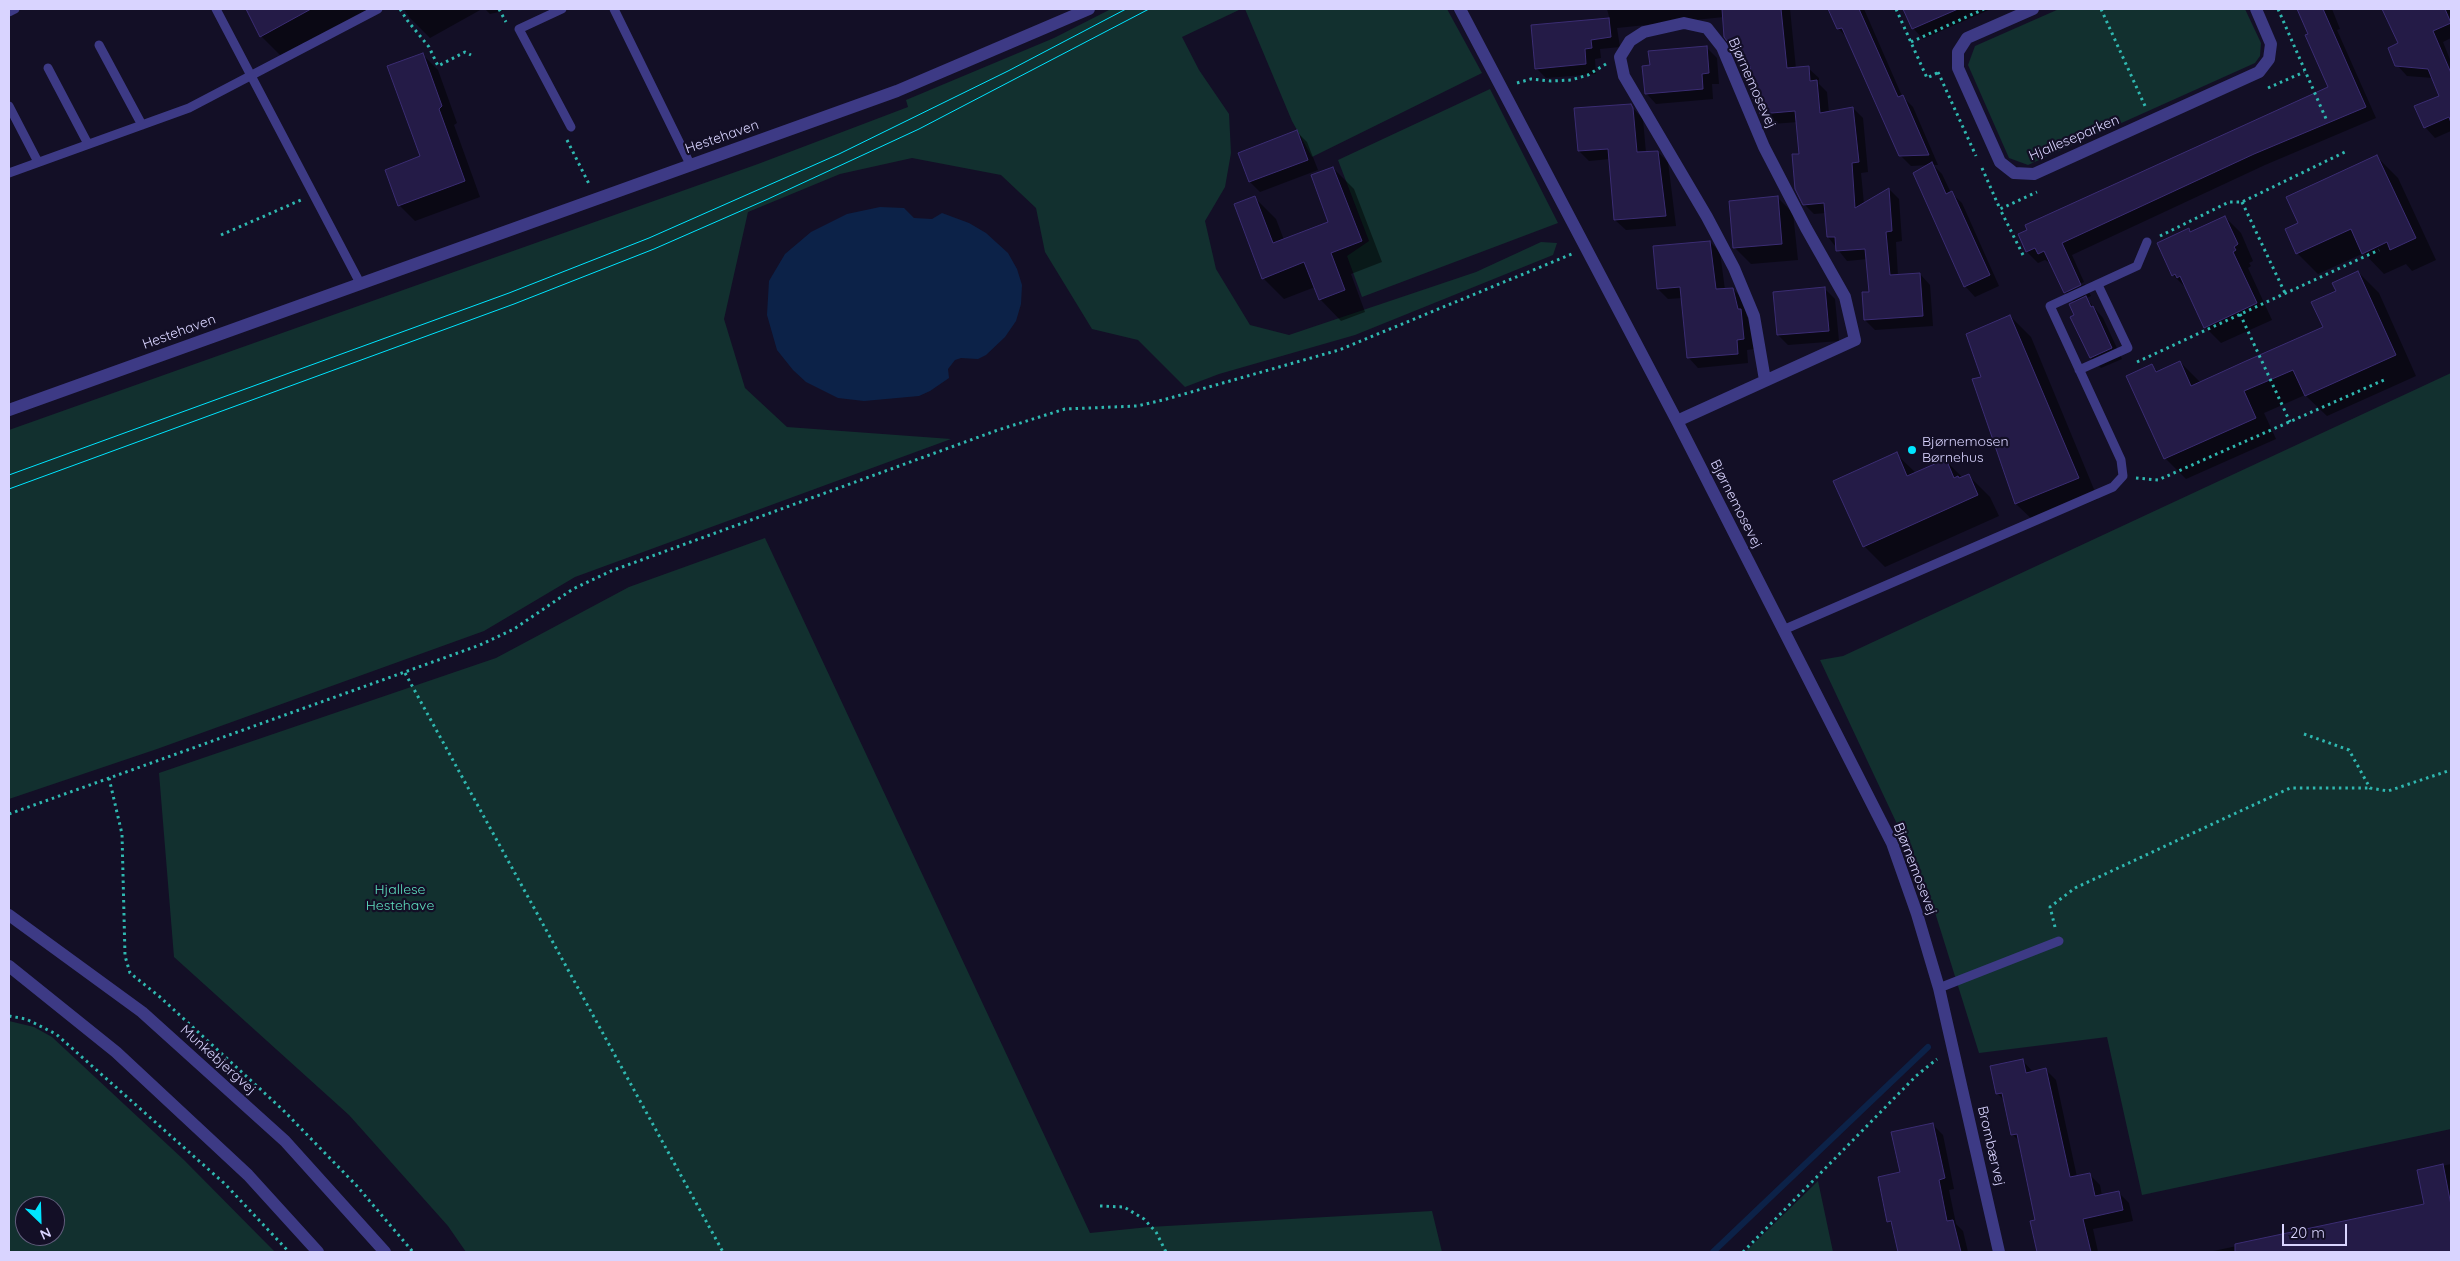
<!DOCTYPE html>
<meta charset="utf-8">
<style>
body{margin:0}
#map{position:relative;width:2460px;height:1261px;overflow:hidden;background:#130f26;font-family:Quicksand,sans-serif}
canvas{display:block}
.frame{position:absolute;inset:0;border:10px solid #d9d4ff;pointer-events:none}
.north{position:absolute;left:15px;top:1196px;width:50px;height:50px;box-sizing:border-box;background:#130f26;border:1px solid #625e7d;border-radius:50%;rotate:156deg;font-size:14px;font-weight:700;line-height:20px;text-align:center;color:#d9d4ff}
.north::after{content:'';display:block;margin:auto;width:18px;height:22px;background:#00e5ff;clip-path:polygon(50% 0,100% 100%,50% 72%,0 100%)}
.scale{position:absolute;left:2282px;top:1224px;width:65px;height:22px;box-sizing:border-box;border:2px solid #d9d4ff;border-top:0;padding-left:6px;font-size:15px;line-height:18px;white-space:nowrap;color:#d9d4ff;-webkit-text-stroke:4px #130f26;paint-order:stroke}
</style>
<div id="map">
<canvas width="2460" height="1261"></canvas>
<div class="frame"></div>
<div class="north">N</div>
<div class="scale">20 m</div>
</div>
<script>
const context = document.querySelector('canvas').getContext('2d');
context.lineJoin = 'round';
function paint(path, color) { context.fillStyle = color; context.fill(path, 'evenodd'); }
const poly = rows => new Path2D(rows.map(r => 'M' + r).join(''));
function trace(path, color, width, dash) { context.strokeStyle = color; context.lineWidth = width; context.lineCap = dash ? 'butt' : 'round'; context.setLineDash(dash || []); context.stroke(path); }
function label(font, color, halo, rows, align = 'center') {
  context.font = font + ' Quicksand,sans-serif'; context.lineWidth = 4.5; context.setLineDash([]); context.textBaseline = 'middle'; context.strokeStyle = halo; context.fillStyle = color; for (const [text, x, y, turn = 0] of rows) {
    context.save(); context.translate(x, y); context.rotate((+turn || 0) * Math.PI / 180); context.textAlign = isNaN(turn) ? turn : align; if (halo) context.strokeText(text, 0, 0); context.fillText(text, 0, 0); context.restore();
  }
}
const green = poly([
 [1111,9,1241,9,1182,37,1199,70,1229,114,1231,153,1225,187,1205,221,1216,269,1250,325,1289,335,1476,272,1541,242,1557,243,1553,255,1355,335,1219,374,1185,387,1138,340,1092,329,1045,252,1036,208,1001,175,912,158,840,174,748,212,724,319,745,388,787,427,951,439,575,577,484,631,157,749,9,799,9,430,758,164,908,107,906,100,1054,38],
 [1245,9,1447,9,1482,73,1312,157,1292,121],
 [2059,9,2245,9,2261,43,2260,56,2255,63,2028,165,2009,158,1968,65,1975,46],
 [1490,89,1558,223,1362,297,1347,256,1369,241,1338,160],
 [2451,373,2451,1129,2142,1195,2107,1037,1979,1053,1928,890,1820,660,1843,656],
 [765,538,1090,1233,1149,1227,1432,1211,1442,1252,466,1252,448,1226,349,1115,174,957,159,773,496,658,629,587],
 [9,1021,34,1027,52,1037,184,1160,275,1252,9,1252],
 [25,1206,55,1206,55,1236,25,1236],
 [1818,1181,1833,1252,1745,1252]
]);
const water = poly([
 [880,207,904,208,914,218,932,219,942,213,969,223,986,233,1008,253,1017,269,1022,285,1021,304,1016,321,1005,337,986,355,978,359,961,358,955,360,948,369,949,378,930,391,919,396,864,401,838,398,806,382,793,370,777,350,767,315,769,281,785,254,811,232,847,214]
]);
const shadow = poly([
 [247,9,380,9,282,57,261,36],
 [404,9,482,9,430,38,409,17],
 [485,9,502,9,503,11,490,14],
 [1607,9,1790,9,1796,69,1808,68,1819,78,1819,84,1827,92,1829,113,1853,108,1863,118,1868,172,1861,173,1864,204,1889,189,1899,199,1902,241,1896,242,1898,276,1920,274,1930,285,1933,326,1875,330,1865,320,1870,293,1868,259,1847,261,1828,237,1826,213,1814,214,1804,204,1798,122,1772,124,1762,114,1761,106,1754,99,1752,75,1743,66,1742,55,1731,44,1724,17,1617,28,1620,47,1600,49,1601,58,1595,59,1596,74,1546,78,1536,68,1532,26,1610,20],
 [1827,9,1864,9,1902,96,1913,107,1938,165,1933,165,1942,174,1951,193,1962,203,1999,286,1975,297,1965,286,1929,165,1911,166,1900,155,1848,39,1838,28],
 [1904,9,1991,9,1923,39,1913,28],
 [2298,9,2332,9,2340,29,2337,30,2376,118,2265,165,2072,255,2084,282,2068,290,2068,292,2085,284,2091,296,2086,298,2103,318,2122,359,2101,368,2091,358,2075,303,2065,292,2052,264,2045,260,2038,263,2027,252,2019,235,2330,87],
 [2384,9,2406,9,2408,13,2417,9,2450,9,2451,38,2443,42,2451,62,2451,131,2435,138,2425,127,2441,97,2433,78,2407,76,2397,65,2399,44],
 [1706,47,1717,58,1719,84,1712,84,1713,99,1656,104,1646,93,1651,66],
 [422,54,438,70,457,123,454,125,480,197,415,221,399,205,422,157],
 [1630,105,1643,119,1646,153,1658,152,1668,162,1676,226,1626,230,1615,220,1610,159,1589,161,1579,151],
 [1297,132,1307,142,1318,170,1260,192,1250,182,1239,154],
 [2377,157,2398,178,2436,260,2412,271,2406,264,2384,274,2364,253,2318,274,2297,253,2300,224],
 [1333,168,1354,189,1382,262,1351,274,1365,312,1341,321,1320,299,1315,287,1284,299,1263,278,1255,198,1276,219,1284,240,1330,223],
 [1777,197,1793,213,1798,260,1751,264,1735,248,1731,202],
 [2225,217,2241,233,2253,261,2249,263,2251,266,2248,268,2272,320,2221,343,2205,327,2188,290,2173,275,2189,230,2191,233],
 [1710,242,1720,252,1725,290,1733,289,1743,299,1747,317,1751,320,1754,349,1747,350,1748,363,1698,368,1688,357,1682,298,1668,299,1658,289],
 [2358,272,2379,293,2416,376,2327,416,2305,395,2264,413,2276,439,2186,479,2165,458,2152,365,2158,372,2180,362,2201,383,2324,327],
 [1825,289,1835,299,1839,341,1788,345,1778,335],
 [2010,316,2031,337,2098,499,2037,524,2016,504,1974,380,1983,377],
 [1896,454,1916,473,1945,460,1963,478,1968,475,1990,497,1999,516,1885,567,1864,546],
 [2022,1060,2033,1072,2046,1070,2056,1080,2077,1177,2089,1174,2100,1185,2102,1196,2119,1193,2129,1203,2133,1221,2093,1229,2098,1252,2038,1252,2032,1222,2037,1221,2020,1142,2012,1134,2005,1101,1998,1094,1992,1067],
 [1932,1124,1943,1135,1954,1189,1949,1190,1956,1224,1963,1231,1968,1252,1899,1252,1893,1226,1889,1221,1902,1173],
 [2451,1164,2451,1252,2209,1252,2426,1205,2419,1171]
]);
const stream = poly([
 [1713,1252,1928,1047]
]);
const building = poly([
 [246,9,311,9,260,37,246,9],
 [1722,9,1781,9,1787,68,1809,66,1810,81,1817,80,1820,113,1853,107,1859,162,1852,163,1855,208,1889,188,1892,231,1886,232,1890,275,1920,273,1923,316,1864,320,1862,292,1869,292,1865,249,1836,251,1835,237,1827,237,1824,203,1803,205,1795,189,1792,154,1799,154,1795,111,1760,114,1759,99,1753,99,1750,66,1741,67,1740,44,1730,45,1724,37,1722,9],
 [1828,9,1859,9,1898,97,1903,95,1929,155,1899,156,1842,28,1837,29,1828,9],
 [1903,9,1958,9,1912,29,1903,9],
 [2297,9,2323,9,2366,107,2254,154,2062,243,2081,285,2064,293,2044,251,2038,254,2035,248,2026,252,2018,234,2027,230,2025,225,2328,87,2305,35,2308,34,2297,9],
 [2382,9,2445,9,2451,23,2433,31,2451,73,2451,123,2449,117,2424,128,2414,106,2439,96,2428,69,2395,66,2388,48,2398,43,2382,9],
 [1609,18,1611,37,1591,40,1592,48,1585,49,1586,64,1535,69,1531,25,1609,18],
 [1707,46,1709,73,1702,74,1703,89,1645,94,1642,66,1650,65,1648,51,1707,46],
 [423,53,442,106,439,109,465,181,398,206,385,170,420,156,387,66,423,53],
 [1631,104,1633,108,1637,152,1658,151,1666,216,1614,220,1608,149,1578,151,1574,108,1631,104],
 [1297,130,1308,160,1249,182,1238,153,1297,130],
 [2377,155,2416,238,2390,250,2387,242,2362,254,2351,229,2296,254,2285,229,2298,223,2286,197,2377,155],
 [1932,162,1946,194,1952,191,1990,275,1964,287,1913,173,1932,162],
 [1333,167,1362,241,1331,253,1345,290,1319,300,1304,262,1262,279,1234,204,1255,196,1273,243,1328,222,1311,175,1333,167],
 [1778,196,1782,244,1733,248,1729,201,1778,196],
 [2225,216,2238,244,2234,247,2236,250,2233,252,2257,303,2204,328,2180,276,2177,278,2175,274,2172,276,2157,243,2189,228,2190,232,2225,216],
 [1710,241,1716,289,1733,288,1738,309,1741,309,1744,339,1737,340,1738,354,1687,358,1680,287,1657,289,1653,246,1710,241],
 [2358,271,2396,355,2305,396,2293,370,2244,391,2256,418,2164,459,2126,376,2152,364,2156,372,2180,361,2191,386,2246,361,2323,327,2311,302,2336,291,2332,283,2358,271],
 [1825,287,1829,331,1777,335,1773,292,1825,287],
 [2086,296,2091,307,2093,306,2112,348,2090,358,2070,317,2074,315,2069,304,2086,296],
 [2010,315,2079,478,2015,504,1972,379,1981,377,1966,334,2010,315],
 [1897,452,1907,476,1946,459,1954,478,1958,476,1959,478,1969,474,1978,495,1863,547,1833,481,1897,452],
 [2023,1059,2026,1073,2046,1068,2070,1177,2090,1173,2095,1196,2119,1191,2123,1210,2083,1219,2091,1252,2037,1252,2030,1221,2035,1220,2017,1134,2011,1135,2002,1093,1996,1094,1990,1066,2023,1059],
 [1933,1123,1945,1178,1939,1180,1947,1221,1953,1220,1961,1252,1898,1252,1891,1221,1887,1222,1878,1177,1900,1172,1891,1132,1933,1123],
 [2443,1164,2451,1205,2451,1252,2235,1252,2235,1244,2424,1204,2417,1170,2443,1164]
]);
const path = poly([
 [400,9,407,20,429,47,438,66,465,52,471,55],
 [499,9,506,22],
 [1896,9,1927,78,1939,72],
 [2101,9,2145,106],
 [2278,9,2327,121],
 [1911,42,1984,9],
 [1938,72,1976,156],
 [1517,83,1531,79,1551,81,1571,80,1588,75,1606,64],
 [2268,88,2304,72],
 [567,140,589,184],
 [1982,168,2000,209],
 [2242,202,2285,293],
 [221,235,301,200],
 [2160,236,2229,202,2242,202,2347,151],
 [2023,255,2000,209,2037,192],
 [2240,314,2290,422],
 [2137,362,2379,250],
 [2136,478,2158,480,2384,380],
 [405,673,723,1252],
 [2304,734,2349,750,2370,788,2388,791,2451,770],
 [109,778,122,834,125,956,130,973,160,997,283,1110,356,1185,413,1252],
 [9,814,480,645,514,629,573,589,611,571,998,430,1065,409,1137,406,1163,400,1339,350,1572,254],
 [2055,927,2050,907,2075,888,2290,788,2370,788],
 [9,1016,26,1019,56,1034,225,1184,289,1252],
 [1100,1206,1124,1207,1144,1219,1156,1232,1166,1252],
 [1743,1252,1916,1076,1937,1059]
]);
const service = poly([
 [216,9,360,283],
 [562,9,519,29,571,127],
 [614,9,690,164],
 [9,12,15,9],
 [99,45,142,125],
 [48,68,88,144],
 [9,106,38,162],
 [9,173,189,108,378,9],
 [2079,370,2128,348,2098,285],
 [1783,630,2113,487,2123,476,2121,460,2050,306,2137,266,2147,242],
 [1939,988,2059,941]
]);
const minor = poly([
 [1460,9,1677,421,1892,843,1917,914,1939,988,1999,1252],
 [2033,9,1967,38,1958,52,1958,68,2000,162,2014,173,2034,174,2259,72,2269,59,2271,44,2256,9],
 [9,410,897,91,1089,9],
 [1677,421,1855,340,1845,297,1806,228,1764,147,1722,47,1707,28,1684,23,1644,32,1630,41,1620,57,1624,76,1707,217,1734,268,1754,316,1765,380]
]);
const tertiary = poly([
 [9,915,142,1012,285,1141,385,1252],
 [9,966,116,1052,248,1175,318,1252]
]);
const tram = poly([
 [9,475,509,293,649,238,839,154,1008,71,1126,9],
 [9,489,514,304,654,249,768,199,919,129,1149,9]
]);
const markers = [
 [1912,450,5,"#00e5ff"]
];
const streetNames = [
 ["Bjørnemosevej",1752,83,66],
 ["Hestehaven",722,137,-19],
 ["Hjalleseparken",2074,138,-23],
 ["Hestehaven",179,332,-20],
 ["Bjørnemosevej",1736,504,63],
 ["Bjørnemosevej",1915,869,69],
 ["Munkebjergvej",218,1060,42],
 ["Brombærvej",1991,1146,77]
];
const poiNames = [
 ["Bjørnemosen",1922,442],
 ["Børnehus",1922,458]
];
const parkNames = [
 ["Hjallese",400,890],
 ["Hestehave",400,906]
];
paint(green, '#12302f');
paint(water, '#0c2248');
paint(shadow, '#0007');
trace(stream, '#0c2248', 6);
paint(building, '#241b47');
trace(building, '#3b2d73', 1);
trace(path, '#2fb8b0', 3, [2.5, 4]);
trace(service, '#3d3a85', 9);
trace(minor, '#3d3a85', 12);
trace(tertiary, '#3d3a85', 12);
trace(tram, '#00e5ff', 1);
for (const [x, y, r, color] of markers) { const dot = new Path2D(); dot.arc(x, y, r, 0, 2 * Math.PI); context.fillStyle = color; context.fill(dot); trace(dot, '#130f26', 2); }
label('14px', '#d9d4ff', '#130f26', streetNames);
label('14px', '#d9d4ff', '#130f26', poiNames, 'left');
label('14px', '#5fe0c0', '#130f26', parkNames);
</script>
